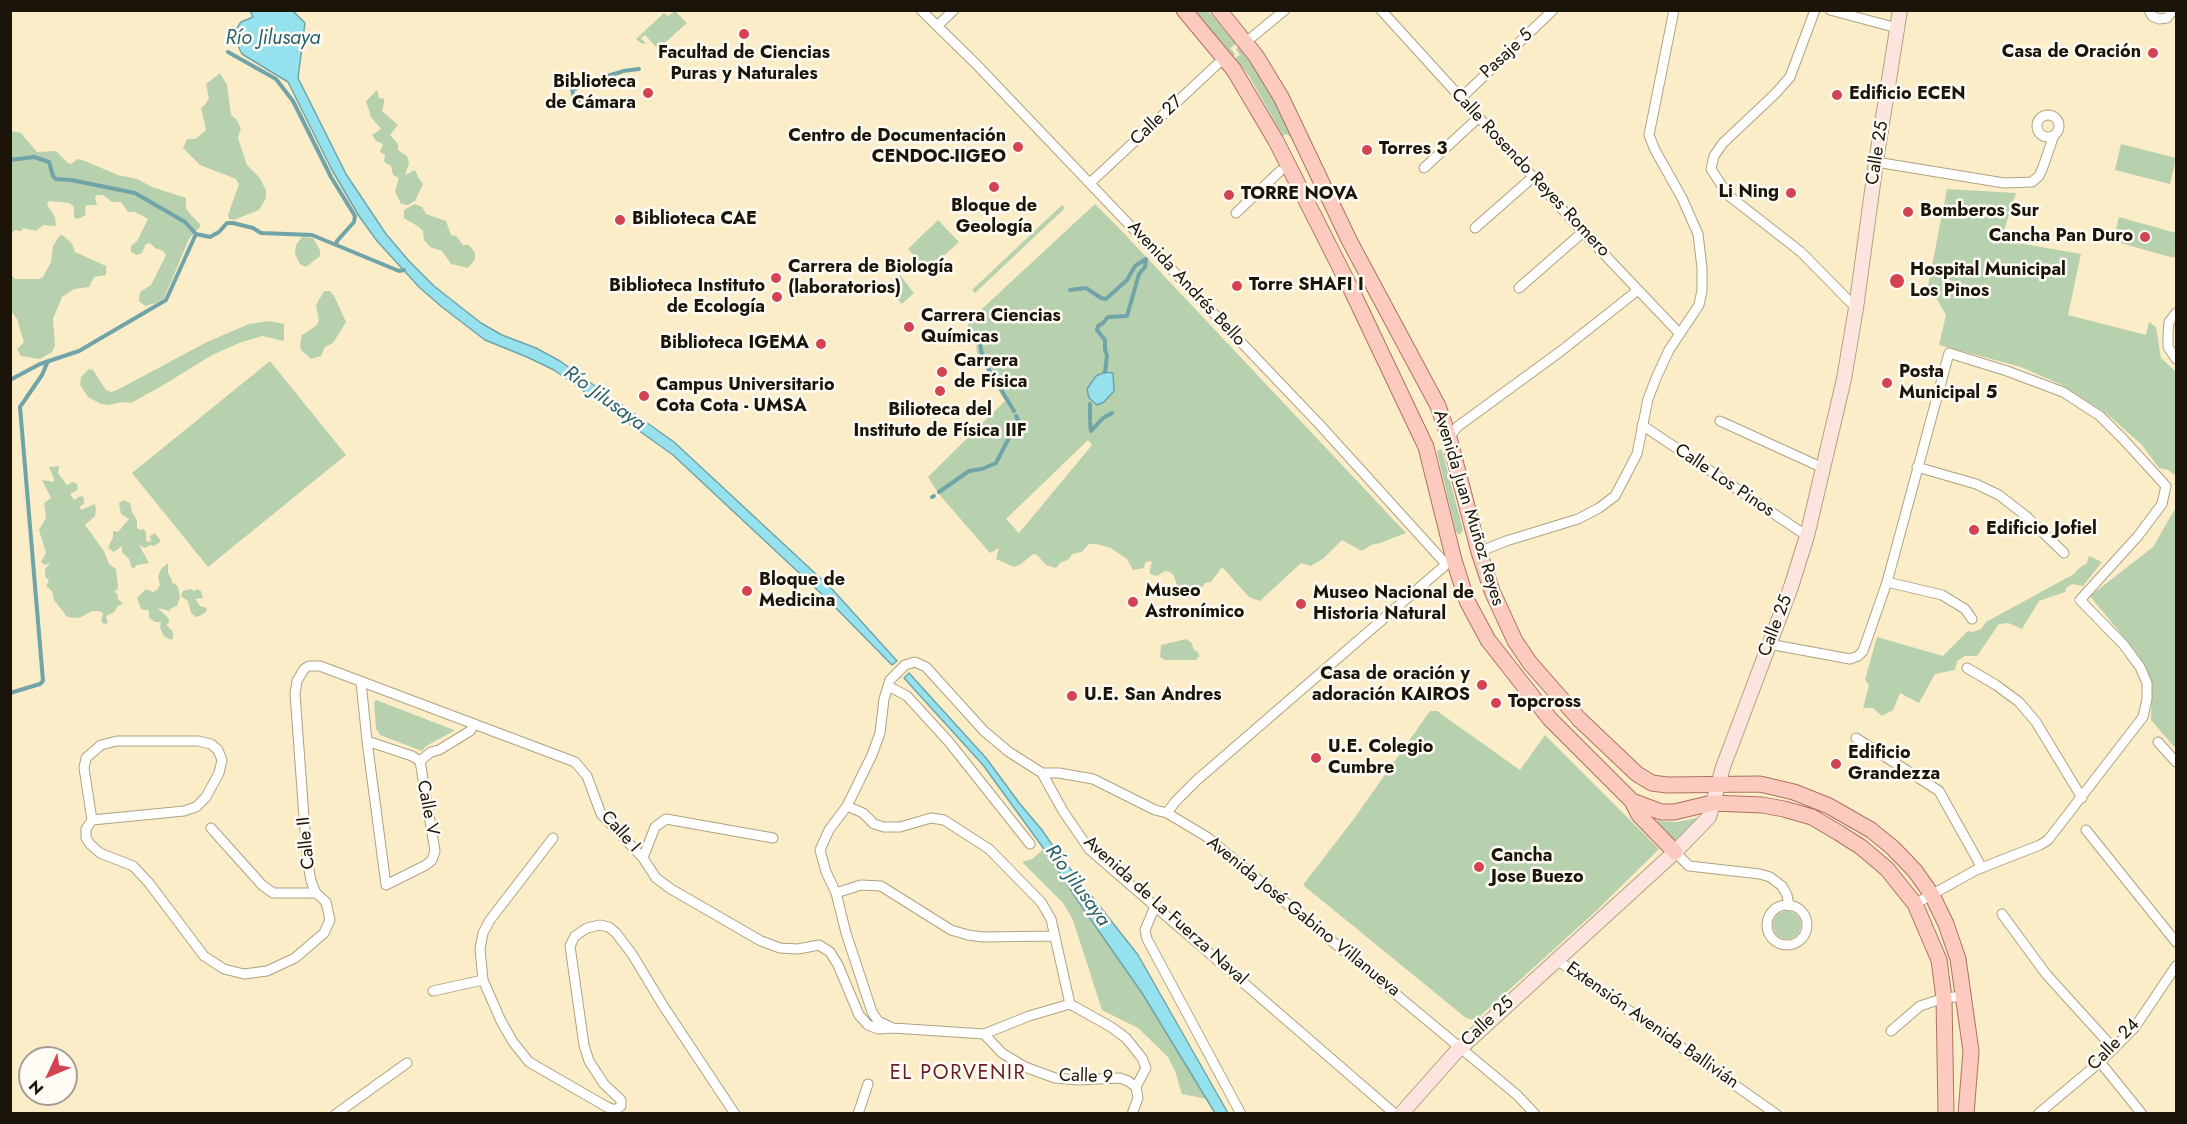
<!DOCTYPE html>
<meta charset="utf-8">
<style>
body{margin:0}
#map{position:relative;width:2187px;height:1124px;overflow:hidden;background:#fcedc9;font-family:Jost,sans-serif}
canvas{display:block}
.frame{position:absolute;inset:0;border:12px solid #1a1508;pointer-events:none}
.north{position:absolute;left:18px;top:1046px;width:60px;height:60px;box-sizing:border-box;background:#fefbf4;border:2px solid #a39f96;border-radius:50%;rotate:226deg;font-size:16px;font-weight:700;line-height:24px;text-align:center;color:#1a1508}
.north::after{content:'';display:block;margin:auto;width:21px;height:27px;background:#d34351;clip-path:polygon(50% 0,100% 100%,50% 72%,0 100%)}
</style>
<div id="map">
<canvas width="2187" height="1124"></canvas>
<div class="frame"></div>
<div class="north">N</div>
</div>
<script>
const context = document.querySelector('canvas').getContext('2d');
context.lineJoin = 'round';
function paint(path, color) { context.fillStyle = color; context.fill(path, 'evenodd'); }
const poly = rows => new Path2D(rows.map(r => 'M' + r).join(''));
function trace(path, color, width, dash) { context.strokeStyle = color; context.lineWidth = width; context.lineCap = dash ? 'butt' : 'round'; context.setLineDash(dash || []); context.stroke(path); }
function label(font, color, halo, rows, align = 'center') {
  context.font = font + ' Jost,sans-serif'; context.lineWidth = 5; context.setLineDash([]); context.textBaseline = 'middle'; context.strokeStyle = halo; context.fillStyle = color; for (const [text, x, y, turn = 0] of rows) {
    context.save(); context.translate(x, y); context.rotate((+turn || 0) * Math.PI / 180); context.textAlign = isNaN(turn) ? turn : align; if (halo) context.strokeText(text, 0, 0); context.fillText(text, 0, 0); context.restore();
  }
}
const green = poly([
 [675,11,687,23,658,49,645,35,641,38,646,44,641,43,636,39,664,13,668,16],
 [1194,11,1208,11,1236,44,1230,48,1235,54,1233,56],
 [1238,47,1255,68,1276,102,1292,138,1286,134,1283,136,1249,76,1235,58,1240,55,1236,49],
 [220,73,227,85,231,115,236,119,241,128,238,138,247,165,259,177,266,190,266,198,259,210,234,220,229,219,228,215,239,184,236,179,200,165,183,148,187,139,195,139,206,130,201,108,205,105,209,98,206,84],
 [377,90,379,98,384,99,384,103,382,111,398,125,390,135,398,144,398,150,407,156,409,163,405,175,415,170,418,177,423,184,415,201,408,205,401,204,395,191,399,178,393,175,391,166,384,162,385,155,380,152,383,144,376,141,372,135,381,129,371,117,366,101],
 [11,131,21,133,37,152,56,151,68,163,71,164,77,159,85,161,118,175,137,179,152,187,186,198,186,208,190,214,200,224,200,227,189,239,164,298,156,303,145,306,139,301,140,292,151,285,166,255,163,251,155,248,150,243,146,244,142,253,137,255,131,252,131,246,137,241,148,219,135,212,128,212,121,202,112,202,103,195,97,195,95,198,97,205,87,205,85,208,86,215,77,219,74,217,74,207,69,203,49,201,47,205,55,217,56,226,43,225,36,231,23,228,21,231,15,230,11,234],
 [2121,144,2176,158,2170,184,2115,170],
 [1947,189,2016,193,2001,240,2081,254,2068,315,2146,335,2149,322,2156,327,2161,358,2176,372,2176,476,2168,470,2159,468,2142,445,2107,414,2062,385,2021,367,1939,345,1946,315,1937,299,1926,296],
 [415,204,422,207,426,214,446,221,451,235,456,236,463,245,469,245,475,253,475,259,468,268,451,264,442,251,430,247,424,240,423,231,419,227,404,218,404,210],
 [1095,204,1119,228,1406,533,1380,543,1371,545,1362,551,1342,540,1324,558,1311,566,1301,563,1260,601,1249,597,1222,567,1211,582,1205,583,1196,596,1190,598,1184,596,1179,593,1174,576,1170,572,1165,571,1157,576,1153,575,1150,574,1150,569,1152,562,1148,561,1145,563,1144,568,1133,570,1127,559,1111,548,1096,544,1089,544,1082,552,1072,554,1069,559,1060,563,1056,568,1046,565,1037,555,1033,554,1021,564,1014,567,996,559,999,548,990,553,938,493,928,477,1005,401,977,353,976,344,967,333,967,327,971,319],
 [1088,440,1092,445,1019,533,1006,519],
 [1062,205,1065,208,975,293,972,290],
 [2119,217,2176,233,2176,247,2174,258,2113,241],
 [938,220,959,242,928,270,908,249],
 [60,235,64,236,72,244,75,252,106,266,106,275,94,277,89,287,74,289,62,297,53,319,55,346,52,352,40,359,21,356,17,349,24,342,17,319,11,311,11,275,15,279,39,279,43,277,51,262,53,246],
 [302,237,313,238,320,250,320,256,306,267,300,264,295,254,296,245],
 [900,275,914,293,902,304,889,290,896,282,894,280],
 [324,291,330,291,334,296,346,322,333,343,325,347,321,356,311,359,301,350,300,345,302,335,316,326,319,321,316,305],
 [269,321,284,324,284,341,262,336,239,343,212,355,165,384,131,403,122,402,109,405,101,404,88,397,80,385,81,377,89,369,93,370,106,390,111,392,117,390,207,342,249,324],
 [270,361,346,455,208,567,132,473],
 [1439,449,1442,450,1463,530,1460,535,1456,532,1437,452],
 [59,466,58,473,67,485,73,482,77,484,78,488,76,491,70,494,74,500,79,497,82,496,84,498,84,504,80,506,81,510,95,504,96,509,95,516,85,525,104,551,109,564,116,569,118,586,117,590,113,592,117,593,118,599,123,604,118,606,114,612,106,616,108,623,104,624,101,621,103,613,99,611,92,611,79,618,67,617,54,600,52,591,46,586,49,581,45,576,45,569,50,563,45,565,41,562,46,553,39,530,46,518,44,503,51,498,42,480,54,482,54,479,49,467],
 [124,500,130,503,132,512,137,520,137,528,140,530,144,529,146,533,146,541,151,542,150,536,155,533,160,540,160,542,154,546,150,545,145,548,139,545,149,563,137,565,133,569,131,566,129,559,122,552,122,546,114,552,108,548,113,537,113,531,118,532,129,519,121,514,119,503],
 [2176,507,2176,749,2151,720,2152,683,2136,652,2090,596,2153,547],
 [2089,556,2102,562,2083,586,2072,584,2066,588,2065,592,2039,601,2022,629,2008,623,1999,624,1977,656,1965,656,1957,661,1955,670,1935,674,1919,703,1900,693,1893,710,1882,716,1873,708,1863,708,1869,685,1865,680,1877,637,1943,656,1968,631,1973,632,1981,629,1986,622,2074,574,2078,569,2087,563],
 [168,563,168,573,172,580,172,584,174,583,178,587,180,597,177,606,172,608,169,611,158,608,169,619,169,623,166,624,173,632,173,638,171,640,164,636,160,628,161,622,155,622,149,618,149,611,141,609,137,598,146,589,153,592,157,590,160,585,158,577,161,569],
 [191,589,194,591,197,589,201,591,203,598,195,599,200,606,207,608,206,612,200,616,196,617,191,613,188,601,181,596,183,591],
 [1186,639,1191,642,1194,650,1198,652,1199,656,1196,660,1165,660,1160,657,1161,645],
 [376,700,454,730,454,731,426,746,422,751,380,735,376,729,374,702],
 [1430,711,1437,711,1520,770,1545,735,1659,849,1595,912,1478,1018,1473,1020,1466,1018,1303,885,1353,820],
 [1697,818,1699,820,1675,843,1655,821,1676,822],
 [1044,849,1082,907,1142,993,1207,1099,1182,1094,1175,1071,1168,1057,1138,1028,1102,1010,1073,920,1063,903,1022,862,1032,859],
 '1773 925a14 14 0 1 1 28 0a14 14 0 1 1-28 0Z'
]);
const water = poly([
 [250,11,293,11,305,23,298,78,346,174,386,234,409,261,434,286,481,323,502,335,536,348,560,361,674,442,832,589,897,661,892,665,827,599,673,455,554,370,527,357,485,340,442,307,420,288,377,241,359,216,332,170,288,82,242,54,235,40,235,31,241,22,253,17,250,11],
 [1105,372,1113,373,1114,391,1104,402,1097,405,1089,398,1087,389,1096,376,1105,372],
 [909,673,986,758,1020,804,1042,830,1057,852,1138,955,1228,1113,1215,1113,1142,993,1082,907,1044,849,983,765,904,678,909,673]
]);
const stream = poly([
 [228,52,276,79,293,101,331,177,355,216,354,222,337,241,336,245],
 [623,71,639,69],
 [571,86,574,97,580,103],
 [575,89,589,81,621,72],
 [10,160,34,157,49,162,53,176,56,179,71,180,135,193,185,222,196,234,210,237,219,232,227,223,233,223,253,228,261,233,312,235,399,271,404,270],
 [1070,290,1086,288,1101,298,1106,299,1127,280,1135,266,1146,259,1145,267,1139,274,1127,316,1108,317,1103,323,1098,326,1097,330,1105,340,1105,349,1107,356,1105,372],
 [980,344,983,360,1014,411],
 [10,380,40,364,79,351,166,300,196,234],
 [1090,404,1090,419],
 [1016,416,1018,420,1016,425],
 [1090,422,1091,431,1103,418,1112,413],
 [939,492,969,471,982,469,996,463,1014,428],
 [932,497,934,496],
 [10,693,40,684,43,681,20,407,42,375,48,361]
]);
const street = poly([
 [921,10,977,65,1320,425,1445,563],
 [1381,10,1583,232,1680,334],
 [1815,10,1790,77,1775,94,1723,143,1714,156,1711,169,1728,195,1801,252,1856,308],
 [1830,10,1897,28],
 [2149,10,2152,16,2159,19,2167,18,2173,10],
 [937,26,954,10],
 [1246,42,1285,10],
 [1461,98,1553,10],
 '2037 126a11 11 0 1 1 22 0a11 11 0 1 1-22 0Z',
 [1876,162,2004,183,2032,182,2039,176,2043,167,2054,135],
 [1424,168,1478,118],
 [1090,183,1224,58],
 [1236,213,1280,171],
 [1475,228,1533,177],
 [1519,288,1583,232],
 [2176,313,2169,322,2168,334,2168,347,2176,359],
 [1720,421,1823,468],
 [1642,425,1807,536],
 [1449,438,1457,427,1561,351,1638,290],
 [1917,467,1976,484,1999,495,2026,516,2064,553],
 [1479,552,1506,541,1578,519,1599,508,1615,496,1637,454,1648,399,1657,376,1669,350,1699,305,1702,290,1702,268,1698,234,1682,198,1655,150,1649,135,1674,10],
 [1887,582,1942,595,1965,609,1972,619],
 [1769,644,1850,659,1858,656,1863,651,1887,582,1949,353,2007,371,2063,392,2100,416,2123,439,2166,486,2162,504,2138,536,2080,600,2123,644,2140,667,2147,683,2147,699,2143,717,2048,840,2040,845,1976,870,1915,904],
 [1967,668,1996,685,2019,702,2036,722,2082,798],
 [361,682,367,741,386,885,426,865,432,860,435,851,420,761,412,756,367,741],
 [888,686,907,696,949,742,1030,844],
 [1856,738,1939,791,1982,868],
 [117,741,198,741,211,744,218,750,222,760,219,773,206,797,196,807,184,811,92,820,84,768,86,758,101,745,117,741],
 [2158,742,2176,762],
 [420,761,431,752,439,750,470,731,475,724],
 [1042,773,1059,773,1093,779,1155,810,1167,813,1207,837,1517,1095,1535,1114],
 [847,806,863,813,874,824,884,827,900,827,931,818,944,820,989,849,1041,902,1051,919,1070,1004],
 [1167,813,1175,802,1197,780,1449,562],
 [92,820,86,829,86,838,90,844,100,853,133,866,149,883,204,956,224,969,244,974,267,971,295,958,324,933,330,920,326,902,316,893,311,881,307,858,295,694,297,681,304,669,309,666,320,666,575,762,587,776,601,814,643,858,656,878,671,889,761,941,780,948,798,949,819,945,830,952,838,965,859,1015,868,1025,878,1029,893,1028,984,1034,1029,1016,1070,1004,1111,1027,1126,1038,1142,1058,1146,1068,1136,1087],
 [211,828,262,885,273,893,316,893],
 [2086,830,2176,942],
 [553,838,490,920,483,933,480,949,483,980,501,1021,513,1042,529,1062,607,1107,615,1110,621,1106,621,1100,604,1084,589,1061,584,1045,570,946,575,936,587,928,600,925,609,927,616,933,632,954,664,1007,735,1114],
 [1675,852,1689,866,1760,874,1770,877,1782,886,1787,895,1789,906],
 [643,858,655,827,666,819,773,838],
 [836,893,861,885,881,886,951,930,968,935,983,937,1055,936],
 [1156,904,1145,930,1147,939,1241,1114],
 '1767 925a20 20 0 1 1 40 0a20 20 0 1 1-40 0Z',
 [2002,914,2046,974,2114,1049],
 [1557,960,1776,1114],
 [433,991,483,980],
 [891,1027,878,1021,872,1012,846,933,836,893,826,872,820,850,829,830,847,806,872,755,880,733,884,699,890,680,905,665,915,662,926,667,984,731,1009,752,1042,773,1063,811,1089,849,1395,1114],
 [1891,1031,1920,1006,1944,998,1964,996],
 [984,1034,1002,1053,1025,1067,1055,1078,1078,1080,1120,1078,1128,1081,1136,1087,1138,1098,1132,1114],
 [2100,1062,2142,1114],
 [336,1114,407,1063],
 [858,1114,868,1084],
 [2038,1114,2100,1062,2135,1027,2176,966]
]);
const secondary = poly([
 [1401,1114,1455,1053,1675,852,1709,817,1723,767,1791,587,1807,536,1844,379,1856,308,1876,162,1900,10]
]);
const primary = poly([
 [1184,10,1234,70,1276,141,1351,289,1426,447,1454,560,1467,601,1488,640,1550,719,1632,801,1661,812,1674,812,1712,803,1762,805,1784,809,1812,817,1839,833,1861,847,1887,869,1915,904,1939,960,1944,998,1946,1114],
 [1219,10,1256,56,1281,97,1349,240,1438,406,1449,438,1479,552,1492,591,1515,641,1530,663,1579,719,1637,774,1652,783,1667,785,1760,784,1794,792,1829,806,1871,830,1893,848,1915,871,1932,895,1946,924,1958,959,1971,1051,1966,1114],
 [1632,801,1639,815,1675,852]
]);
const markers = [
 [744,34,6,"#d34351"],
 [2153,53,6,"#d34351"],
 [648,93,6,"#d34351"],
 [1837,95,6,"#d34351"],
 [1018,147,6,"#d34351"],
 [1367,150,6,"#d34351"],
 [994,187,6,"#d34351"],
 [1791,193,6,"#d34351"],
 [1229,195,6,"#d34351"],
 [1908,212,6,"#d34351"],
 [620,220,6,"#d34351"],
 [2145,237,6,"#d34351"],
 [776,278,6,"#d34351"],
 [1897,281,8,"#d34351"],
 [1237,286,6,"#d34351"],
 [777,297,6,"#d34351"],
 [909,327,6,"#d34351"],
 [821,344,6,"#d34351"],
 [942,372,6,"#d34351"],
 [1887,383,6,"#d34351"],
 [940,391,6,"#d34351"],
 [644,396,6,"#d34351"],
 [1974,530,6,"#d34351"],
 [747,591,6,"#d34351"],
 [1133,602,6,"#d34351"],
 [1301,604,6,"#d34351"],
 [1482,685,6,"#d34351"],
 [1072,696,6,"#d34351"],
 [1496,703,6,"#d34351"],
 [1316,758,6,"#d34351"],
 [1836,764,6,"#d34351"],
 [1479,867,6,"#d34351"]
];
const poiNames = [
 ["Casa de Oración",2141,53,"right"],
 ["Facultad de Ciencias",744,54,"center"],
 ["Puras y Naturales",744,75,"center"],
 ["Biblioteca",636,83,"right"],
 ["de Cámara",636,104,"right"],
 ["Edificio ECEN",1849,95],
 ["Centro de Documentación",1006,137,"right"],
 ["CENDOC-IIGEO",1006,158,"right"],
 ["Torres 3",1379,150],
 ["Li Ning",1779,193,"right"],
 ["TORRE NOVA",1241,195],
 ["Bloque de",994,207,"center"],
 ["Geología",994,228,"center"],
 ["Bomberos Sur",1920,212],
 ["Biblioteca CAE",632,220],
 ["Cancha Pan Duro",2133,237,"right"],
 ["Carrera de Biología",788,268],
 ["(laboratorios)",788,289],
 ["Hospital Municipal",1910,271],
 ["Los Pinos",1910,292],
 ["Torre SHAFI I",1249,286],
 ["Biblioteca Instituto",765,287,"right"],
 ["de Ecología",765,308,"right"],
 ["Carrera Ciencias",921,317],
 ["Químicas",921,338],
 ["Biblioteca IGEMA",809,344,"right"],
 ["Carrera",954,362],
 ["de Física",954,383],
 ["Posta",1899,373],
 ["Municipal 5",1899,394],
 ["Campus Universitario",656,386],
 ["Cota Cota - UMSA",656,407],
 ["Bilioteca del",940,411,"center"],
 ["Instituto de Física IIF",940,432,"center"],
 ["Edificio Jofiel",1986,530],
 ["Bloque de",759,581],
 ["Medicina",759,602],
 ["Museo",1145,592],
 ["Astronímico",1145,613],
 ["Museo Nacional de",1313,594],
 ["Historia Natural",1313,615],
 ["Casa de oración y",1470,675,"right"],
 ["adoración KAIROS",1470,696,"right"],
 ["U.E. San Andres",1084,696],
 ["Topcross",1508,703],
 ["U.E. Colegio",1328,748],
 ["Cumbre",1328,769],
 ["Edificio",1848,754],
 ["Grandezza",1848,775],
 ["Cancha",1491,857],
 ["Jose Buezo",1491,878]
];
const streetNames = [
 ["Pasaje 5",1507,54,-43],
 ["Calle 27",1157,121,-43],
 ["Calle 25",1878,153,-81],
 ["Calle Rosendo Reyes Romero",1530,173,47],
 ["Avenida Andrés Bello",1186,284,47],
 ["Calle Los Pinos",1724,481,34],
 ["Avenida Juan Muñoz Reyes",1468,508,73],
 ["Calle 25",1776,626,-69],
 ["Calle V",427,808,79],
 ["Calle I",620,832,48],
 ["Calle II",307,843,-96],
 ["Avenida de La Fuerza Naval",1165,911,42],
 ["Avenida José Gabino Villanueva",1303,917,39],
 ["Calle 25",1488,1022,-43],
 ["Extensión Avenida Ballivián",1652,1026,35],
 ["Calle 24",2114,1045,-45],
 ["Calle 9",1086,1077,2]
];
const waterNames = [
 ["Río Jilusaya",273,39],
 ["Río Jilusaya",604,399,36],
 ["Río Jilusaya",1077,886,54]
];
const neighbourhoodNames = [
 ["EL PORVENIR",958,1074]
];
paint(green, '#b7d0ae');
paint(water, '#96e1ee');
trace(water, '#71a4a9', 1.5);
trace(stream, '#71a4a9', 4);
trace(street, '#b0a280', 11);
trace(secondary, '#b0a280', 16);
trace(primary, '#ac7362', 17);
trace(street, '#fff', 9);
trace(secondary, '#fee4de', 14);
trace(primary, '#fccabe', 15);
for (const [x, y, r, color] of markers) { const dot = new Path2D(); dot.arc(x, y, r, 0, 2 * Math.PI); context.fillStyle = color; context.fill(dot); trace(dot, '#fefbf4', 2); }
label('bold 18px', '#1a1508', '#fefbf4', poiNames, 'left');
label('18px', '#1a1508', '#fefbf4', streetNames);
label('italic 20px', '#25616b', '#fefbf4', waterNames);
context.letterSpacing = '1.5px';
label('20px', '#641f25', '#fefbf4', neighbourhoodNames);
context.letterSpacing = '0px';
</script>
